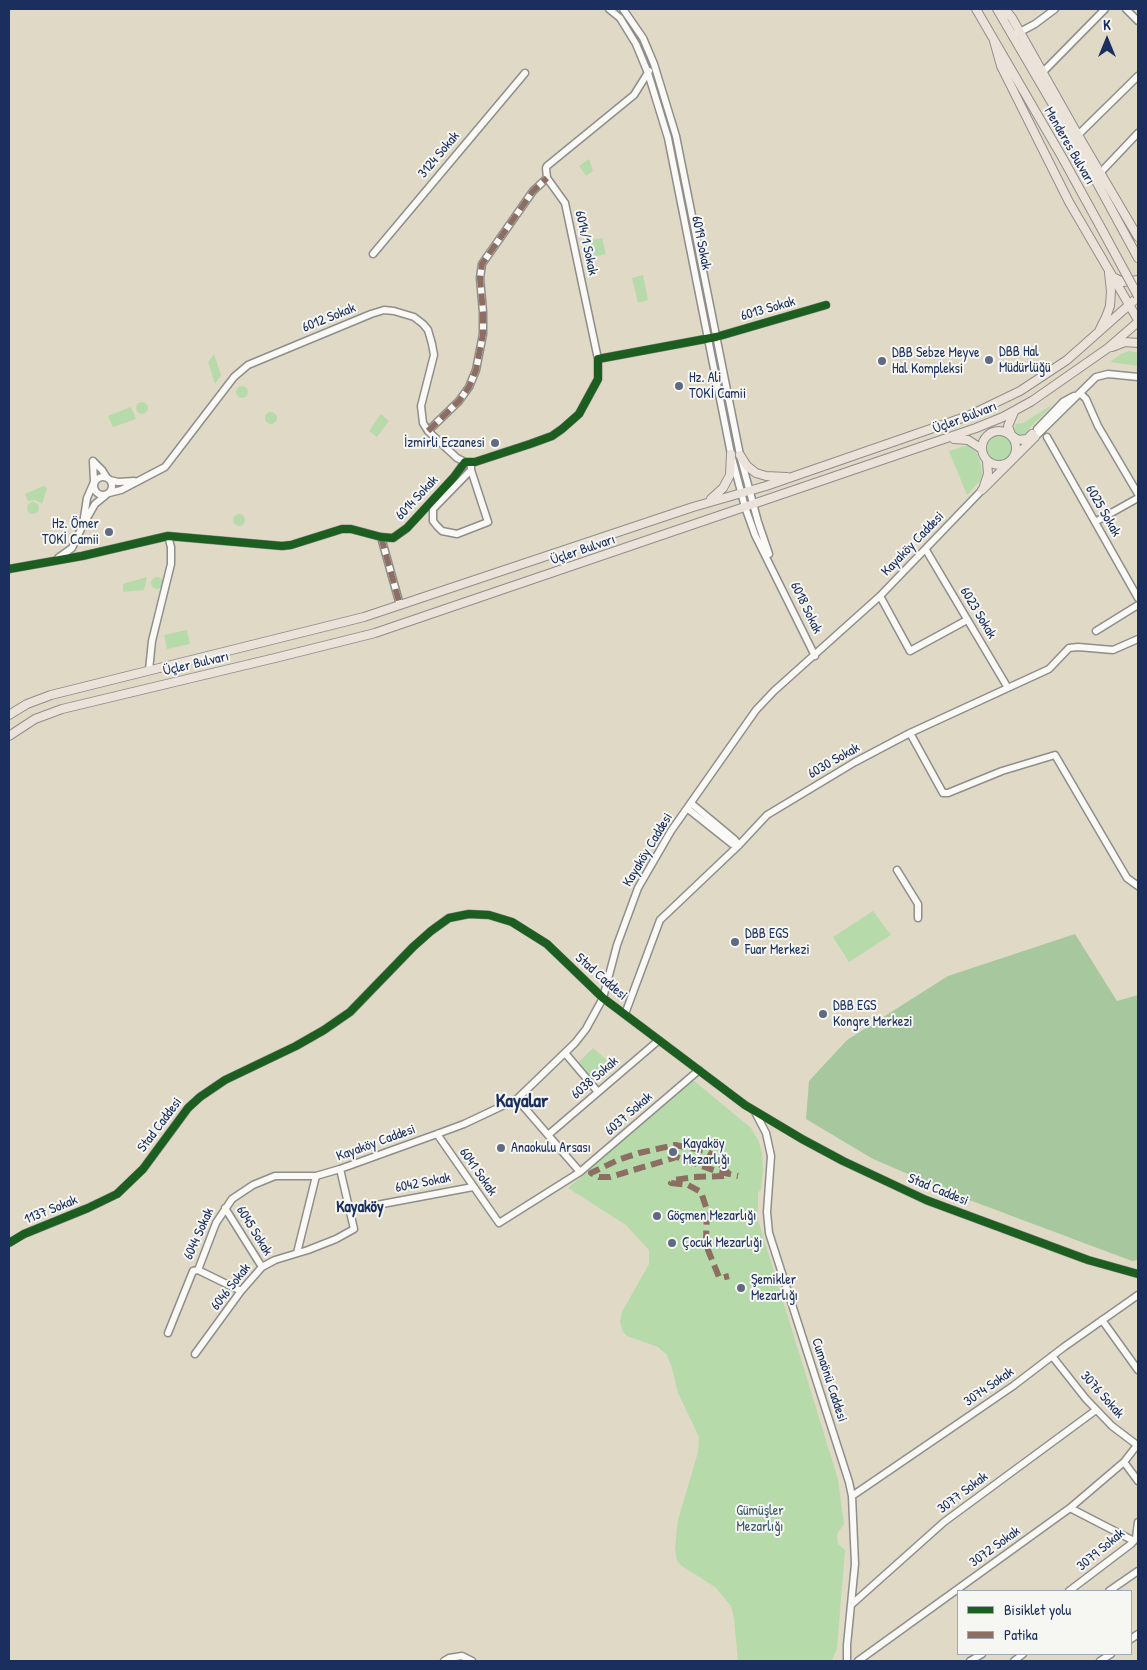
<!DOCTYPE html>
<meta charset="utf-8">
<style>
body{margin:0}
#map{position:relative;width:1147px;height:1670px;overflow:hidden;background:#e0d9c6;font-family:"Patrick Hand",sans-serif}
canvas{display:block}
.frame{position:absolute;inset:0;border:10px solid #1b2f5e;pointer-events:none}
.legend{position:absolute;left:957px;top:1590px;width:175px;height:65px;box-sizing:border-box;background:#f6f6f2;border:1px solid #9ea6b7;margin:0;padding:6px 9px;list-style:none;font-size:15px;color:#1b2f5e}
.legend li{display:flex;align-items:center;gap:10px;height:25px}
.legend b{width:25px;border:1px solid #9ea6b7}
.north{position:absolute;left:1082px;top:15px;width:50px;height:50px;-webkit-text-stroke:4px #f6f6f2;paint-order:stroke;rotate:0deg;font-size:14px;font-weight:700;line-height:20px;text-align:center;color:#1b2f5e}
.north::after{content:'';display:block;margin:auto;width:18px;height:22px;background:#1b2f5e;clip-path:polygon(50% 0,100% 100%,50% 72%,0 100%)}
</style>
<div id="map">
<canvas width="1147" height="1670"></canvas>
<div class="frame"></div>
<ul class="legend">
<li><b style="height:6px;background:#1b5e20"></b>Bisiklet yolu</li>
<li><b style="height:6px;background:#8d6e63"></b>Patika</li>
</ul>
<div class="north">K</div>
</div>
<script>
const context = document.querySelector('canvas').getContext('2d');
context.lineJoin = 'round';
function paint(path, color) { context.fillStyle = color; context.fill(path, 'evenodd'); }
const poly = rows => new Path2D(rows.map(r => 'M' + r).join(''));
function trace(path, color, width, dash) { context.strokeStyle = color; context.lineWidth = width; context.lineCap = dash ? 'butt' : 'round'; context.setLineDash(dash || []); context.stroke(path); }
function label(font, color, halo, rows, align = 'center') {
  context.font = font + ' "Patrick Hand",sans-serif'; context.lineWidth = 4; context.setLineDash([]); context.textBaseline = 'middle'; context.strokeStyle = halo; context.fillStyle = color; for (const [text, x, y, turn = 0] of rows) {
    context.save(); context.translate(x, y); context.rotate((+turn || 0) * Math.PI / 180); context.textAlign = isNaN(turn) ? turn : align; if (halo) context.strokeText(text, 0, 0); context.fillText(text, 0, 0); context.restore();
  }
}
const green = poly([
 [589,159,593,171,586,176,579,166],
 [602,238,606,254,586,259,582,242],
 [643,275,648,300,638,303,632,278],
 [1130,351,1138,353,1138,366,1110,362,1121,354],
 [214,354,221,375,215,384,208,362],
 '236 392a6 6 0 1 1 12 0a6 6 0 1 1-12 0Z',
 '136 408a6 6 0 1 1 12 0a6 6 0 1 1-12 0Z',
 [1050,406,1050,408,1031,426,1027,433,1020,435,1015,432,1014,429,1016,424,1023,423],
 [131,407,136,419,113,427,108,416],
 '265 418a6 6 0 1 1 12 0a6 6 0 1 1-12 0Z',
 [381,414,389,421,377,437,369,431],
 '987 448a13 13 0 1 1 26 0a13 13 0 1 1-26 0Z',
 [968,445,977,453,981,465,982,475,980,481,967,495,949,451],
 [44,486,47,488,42,504,35,500,28,501,25,494],
 '27 508a6 6 0 1 1 12 0a6 6 0 1 1-12 0Z',
 '233 520a6 6 0 1 1 12 0a6 6 0 1 1-12 0Z',
 '151 583a6 6 0 1 1 12 0a6 6 0 1 1-12 0Z',
 [147,577,144,590,123,592,123,584],
 [187,630,190,644,167,649,164,635],
 [873,911,891,935,849,962,833,937],
 [593,1048,607,1060,590,1078,578,1063],
 [693,1080,751,1128,758,1140,762,1152,763,1170,761,1189,758,1193,758,1220,838,1479,844,1524,837,1534,838,1544,845,1550,837,1648,832,1661,738,1661,734,1619,731,1606,715,1587,682,1566,677,1561,675,1548,678,1520,698,1452,699,1437,678,1393,672,1368,667,1355,658,1347,627,1336,623,1332,620,1322,622,1312,649,1264,649,1250,626,1225,568,1188]
]);
const forest = poly([
 [1075,934,1117,1001,1138,995,1138,1260,1132,1261,964,1198,873,1159,806,1119,809,1081,847,1040,948,976]
]);
const minor = poly([
 [609,9,620,18,636,44,648,73,668,138,731,454,745,507,755,535,815,656],
 [623,9,643,38,654,64,676,136,740,455,758,522,769,554],
 [1126,9,1138,21],
 [1016,34,1035,24,1055,9],
 [1042,73,1105,9],
 [1078,135,1138,76],
 [1101,172,1138,133],
 [373,254,525,73],
 [598,359,565,203,547,178,546,168,547,166,634,95,649,71],
 [1080,393,1086,399,1098,426,1138,494],
 [1037,429,1063,402,1074,396],
 [428,431,459,401,469,387,476,370,483,334,483,312,480,278,482,264,533,191,547,178],
 [1035,437,1096,377,1108,374,1138,377],
 [1047,437,1138,598],
 [93,461,102,470,107,478],
 [471,463,471,470,488,522,457,534,442,531,437,526,433,521,433,509,471,470],
 '94 486a9 9 0 1 1 18 0a9 9 0 1 1-18 0Z',
 [110,480,118,482,134,481],
 [109,493,121,490,165,467,234,377,248,365,371,314,384,310,394,311,414,317,423,324,428,330,432,344,434,355,421,406,423,423,428,431,457,458,465,462],
 [1095,522,1138,498],
 [83,524,87,498,94,482,93,461],
 [381,537,400,605],
 [926,550,1008,688],
 [58,558,72,548,83,525,95,504,106,495],
 [9,569,82,556,168,536,282,546,291,545,342,529,351,529,381,537,393,538,407,528,454,477,465,462,475,462,530,444,552,436,562,429,579,414,598,379,598,359,716,337,826,305],
 [880,596,910,651,967,620],
 [1096,631,1138,605],
 [149,670,152,641,171,564,171,547,168,536],
 [910,733,943,793,948,793,1002,771,1055,755,1127,878,1138,886],
 [692,804,734,839,739,845],
 [688,809,732,844,739,845],
 [897,870,918,904,918,918],
 [625,1014,660,920,739,845,767,815,855,762,910,733,1049,669,1069,648,1078,647,1113,650,1138,639],
 [565,1053,598,1092],
 [517,1099,580,1172],
 [755,1112,766,1133,771,1156,767,1212,769,1233,849,1482,852,1496,855,1564,847,1645,847,1661],
 [437,1134,499,1223,580,1172,699,1070],
 [548,1135,659,1040],
 [225,1208,262,1267],
 [350,1210,473,1187],
 [9,1243,24,1234,88,1208,117,1194,143,1169,188,1108,200,1097,225,1080,296,1046,324,1030,350,1012,413,947,431,931,449,918,469,914,489,915,512,922,547,944,603,998,745,1105,802,1139,843,1161,926,1200,1088,1260,1138,1274],
 [297,1253,316,1176,340,1169,437,1134,464,1124,517,1099,575,1043,586,1029,603,998,617,945,638,888,671,831,756,710,774,691,880,596,982,490],
 [198,1270,241,1291],
 [1102,1320,1138,1370],
 [168,1333,193,1271,198,1270,216,1223,232,1199,253,1185,275,1176,316,1176],
 [195,1354,241,1291,262,1267,275,1260,308,1250,336,1239,354,1229,340,1169],
 [1052,1356,1086,1399,1112,1426,1137,1445],
 [1124,1462,1138,1481],
 [852,1496,1013,1386,1064,1347,1138,1295],
 [1070,1508,1134,1541],
 [1069,1591,1131,1544,1136,1538,1138,1522],
 [1109,1591,1138,1571],
 [851,1605,944,1522,1096,1410],
 [1131,1639,1138,1634],
 [444,1661,449,1658,462,1656,472,1661],
 [858,1661,1070,1508,1124,1462,1138,1444],
 [970,1661,982,1654],
 [1014,1661,1023,1654],
 [1100,1661,1111,1654]
]);
const major = poly([
 [976,9,1062,157,1100,226],
 [997,9,1077,146,1138,258],
 [1005,9,1012,18,1078,135,1138,237],
 [994,41,1001,66,1069,202,1138,320],
 [1115,278,1123,282,1138,280],
 [1100,329,1106,317,1110,306,1111,291,1109,273],
 [1112,347,1125,342,1138,343],
 [1014,412,1008,426,1011,435,1018,440,1027,439,1032,434],
 '982 448a17 17 0 1 1 34 0a17 17 0 1 1-34 0Z',
 [954,439,968,440,982,449],
 [740,455,747,466,756,473,766,476,787,477],
 [984,486,988,474,987,461],
 [982,490,1035,437],
 [711,499,723,488,730,475,731,454],
 [9,715,27,704,51,695,364,617,693,507,766,486,968,416,1020,391,1067,360,1138,297],
 [9,736,35,719,62,709,275,658,375,633,976,428,1003,417,1032,401,1108,348,1138,322]
]);
const majorBridge = poly([
 [1100,226,1138,296]
]);
const quiet = poly([
 [428,431,459,401,469,387,476,370,483,334,483,312,480,278,482,264,533,191,547,178],
 [381,537,400,605],
 [729,1174,711,1154,706,1151,675,1145,639,1153,618,1160,591,1173,599,1177,610,1177,677,1157,716,1171,738,1176],
 [724,1176,694,1177,674,1180,671,1183,688,1185,701,1192,707,1210,706,1240,708,1250,719,1277,721,1278,729,1276]
]);
const cycleway = poly([
 [9,569,82,556,168,536,282,546,291,545,342,529,351,529,381,537,393,538,407,528,454,477,465,462,475,462,530,444,552,436,562,429,579,414,598,379,598,359,716,337,826,305],
 [9,1243,24,1234,88,1208,117,1194,143,1169,188,1108,200,1097,225,1080,296,1046,324,1030,350,1012,413,947,431,931,449,918,469,914,489,915,512,922,547,944,603,998,745,1105,802,1139,843,1161,926,1200,1088,1260,1138,1274]
]);
const markers = [
 [989,360,5,"#606a82"],
 [882,361,5,"#606a82"],
 [679,386,5,"#606a82"],
 [495,443,5,"#606a82"],
 [109,532,5,"#606a82"],
 [735,942,5,"#606a82"],
 [823,1014,5,"#606a82"],
 [501,1148,5,"#606a82"],
 [673,1152,5,"#606a82"],
 [657,1216,5,"#606a82"],
 [672,1243,5,"#606a82"],
 [741,1288,5,"#606a82"]
];
const streetNames = [
 ["Menderes Bulvarı",1069,146,60],
 ["3124 Sokak",439,155,-50],
 ["6014/1 Sokak",586,243,78],
 ["6019 Sokak",701,243,79],
 ["6013 Sokak",768,309,-16],
 ["6012 Sokak",329,318,-22],
 ["Üçler Bulvarı",965,418,-21],
 ["6014 Sokak",417,498,-47],
 ["6025 Sokak",1103,511,60],
 ["Kayaköy Caddesi",913,544,-46],
 ["Üçler Bulvarı",583,550,-19],
 ["6018 Sokak",806,608,64],
 ["6023 Sokak",978,613,59],
 ["Üçler Bulvarı",196,664,-13],
 ["6030 Sokak",834,761,-30],
 ["Kayaköy Caddesi",648,850,-59],
 ["Stad Caddesi",601,977,41],
 ["6038 Sokak",595,1078,-41],
 ["6037 Sokak",629,1114,-41],
 ["Stad Caddesi",160,1125,-53],
 ["Kayaköy Caddesi",376,1143,-20],
 ["6041 Sokak",478,1172,55],
 ["6042 Sokak",423,1183,-11],
 ["Stad Caddesi",938,1190,22],
 ["1137 Sokak",51,1210,-22],
 ["6045 Sokak",254,1231,58],
 ["6044 Sokak",199,1234,-66],
 ["6046 Sokak",231,1287,-52],
 ["Cumaönü Caddesi",829,1380,72],
 ["3074 Sokak",989,1387,-35],
 ["3076 Sokak",1102,1395,48],
 ["3077 Sokak",963,1493,-37],
 ["3072 Sokak",995,1547,-36],
 ["3079 Sokak",1101,1550,-40]
];
const poiNames = [
 ["DBB Hal",999,352],
 ["Müdürlüğü",999,368],
 ["DBB Sebze Meyve",892,353],
 ["Hal Kompleksi",892,369],
 ["Hz. Ali",689,378],
 ["TOKİ Camii",689,394],
 ["İzmirli Eczanesi",485,443,"right"],
 ["Hz. Ömer",99,524,"right"],
 ["TOKİ Camii",99,540,"right"],
 ["DBB EGS",745,934],
 ["Fuar Merkezi",745,950],
 ["DBB EGS",833,1006],
 ["Kongre Merkezi",833,1022],
 ["Kayaköy",683,1144],
 ["Mezarlığı",683,1160],
 ["Anaokulu Arsası",511,1148],
 ["Göçmen Mezarlığı",667,1216],
 ["Çocuk Mezarlığı",682,1243],
 ["Şemikler",751,1280],
 ["Mezarlığı",751,1296]
];
const parkNames = [
 ["Gümüşler",760,1511],
 ["Mezarlığı",760,1527]
];
const quarterNames = [
 ["Kayaköy",360,1208]
];
const districtNames = [
 ["Kayalar",522,1102]
];
paint(green, '#b7daaa');
paint(forest, '#a7c89e');
trace(minor, '#8e8e8c', 9);
trace(major, '#8e8e8c', 10);
trace(minor, '#faf9f6', 6);
trace(major, '#ebe3da', 8);
trace(majorBridge, '#8e8e8c', 10, []);
trace(majorBridge, '#ebe3da', 8);
trace(quiet, '#8d6e63', 6, [12, 6]);
trace(cycleway, '#1b5e20', 8);
for (const [x, y, r, color] of markers) { const dot = new Path2D(); dot.arc(x, y, r, 0, 2 * Math.PI); context.fillStyle = color; context.fill(dot); trace(dot, '#f6f6f2', 2); }
label('14px', '#1b2f5e', '#f6f6f2', streetNames);
label('14px', '#1b2f5e', '#f6f6f2', poiNames, 'left');
label('14px', '#3a5a6b', '#f6f6f2', parkNames);
label('bold 16px', '#1b2f5e', '#f6f6f2', quarterNames);
label('bold 19px', '#1b2f5e', '#f6f6f2', districtNames);
</script>
